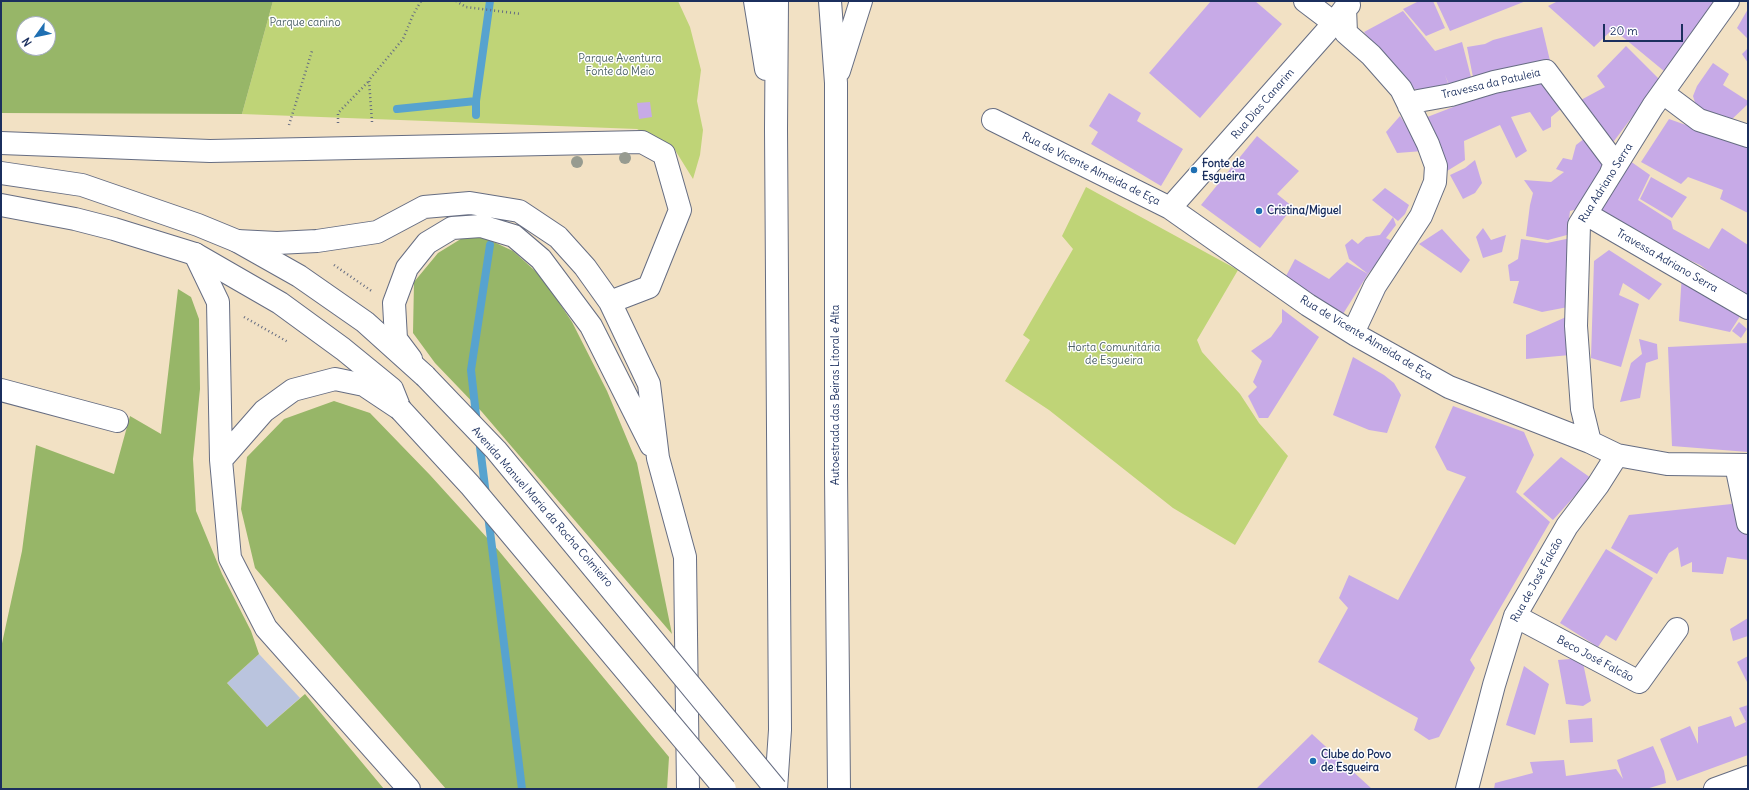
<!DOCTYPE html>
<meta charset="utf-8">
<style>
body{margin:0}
#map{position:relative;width:1749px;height:790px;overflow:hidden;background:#f2e1c4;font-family:Delius,sans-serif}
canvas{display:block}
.frame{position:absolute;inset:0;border:2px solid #1b2f5e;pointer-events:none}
.north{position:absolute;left:16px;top:16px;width:40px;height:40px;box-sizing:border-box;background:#fff;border:1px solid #a4acbf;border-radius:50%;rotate:237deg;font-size:11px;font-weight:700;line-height:16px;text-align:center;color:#1b2f5e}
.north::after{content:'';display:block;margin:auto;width:14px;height:18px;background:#1f6fb2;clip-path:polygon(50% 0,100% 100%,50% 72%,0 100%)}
.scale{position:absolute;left:1603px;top:24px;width:80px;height:18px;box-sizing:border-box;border:2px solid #1b2f5e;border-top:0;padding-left:5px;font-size:12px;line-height:14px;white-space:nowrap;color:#1b2f5e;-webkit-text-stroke:3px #fff;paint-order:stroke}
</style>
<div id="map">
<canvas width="1749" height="790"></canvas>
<div class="frame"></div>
<div class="north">N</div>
<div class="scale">20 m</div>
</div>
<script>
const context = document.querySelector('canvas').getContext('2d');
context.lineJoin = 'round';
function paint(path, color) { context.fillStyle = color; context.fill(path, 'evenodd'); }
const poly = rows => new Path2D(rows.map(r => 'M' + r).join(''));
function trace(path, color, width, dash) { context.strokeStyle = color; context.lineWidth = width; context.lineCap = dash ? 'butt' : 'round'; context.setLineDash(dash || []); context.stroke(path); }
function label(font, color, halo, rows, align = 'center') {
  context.font = font + ' Delius,sans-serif'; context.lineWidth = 3; context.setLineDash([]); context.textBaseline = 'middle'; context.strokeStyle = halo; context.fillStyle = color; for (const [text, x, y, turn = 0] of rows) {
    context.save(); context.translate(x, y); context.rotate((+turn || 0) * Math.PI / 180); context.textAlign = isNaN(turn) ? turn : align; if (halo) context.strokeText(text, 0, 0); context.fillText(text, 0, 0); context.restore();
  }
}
const industrial = poly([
 [259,654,300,698,267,727,227,683]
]);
const green = poly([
 [273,1,678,1,690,27,701,70,697,101,703,130,700,155,693,179,675,150,637,129,242,114],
 [1086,187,1238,270,1197,340,1202,352,1240,394,1259,423,1288,456,1235,545,1173,508,1049,410,1005,381,1030,340,1023,335,1073,249,1062,236]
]);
const forest = poly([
 [1,1,273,1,242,114,1,113],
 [24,24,48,24,48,48,24,48],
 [479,235,513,251,542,277,572,322,607,391,637,463,672,634,482,412,435,363,413,333,414,282,438,253,464,237],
 [178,289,191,297,199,319,200,389,193,459,196,511,222,574,251,631,259,654,227,683,267,727,305,694,384,789,1,789,1,648,22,551,36,445,114,474,130,416,161,434],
 [334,401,370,413,430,475,499,551,669,757,667,789,446,789,255,568,241,509,247,457,284,419]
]);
const stream = poly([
 [397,109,476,101],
 [476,115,476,101,490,1],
 [477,424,471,370,490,245],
 [479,439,486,495],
 [488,515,522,789]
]);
const building = poly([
 [1211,1,1255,1,1282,24,1200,118,1149,73],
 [1419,1,1433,1,1445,28,1426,36,1403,9],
 [1436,1,1526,1,1450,31],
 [1558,1,1718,1,1670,76,1613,29,1594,47,1548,6],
 [1748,9,1748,39,1737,28],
 [1403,11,1435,51,1462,42,1472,81,1450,87,1445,75,1449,86,1420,90,1410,88,1364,32],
 [1542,27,1551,65,1474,82,1467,47,1485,44,1493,40],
 [1626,46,1660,80,1611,145,1579,101,1605,87,1597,76],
 [1748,48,1748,63,1742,54],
 [1713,63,1729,74,1723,85,1748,101,1748,104,1729,122,1696,106,1693,96,1697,86],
 [1546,71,1562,108,1551,117,1551,127,1543,131,1530,112,1511,117,1527,151,1516,158,1500,125,1464,141,1465,160,1447,171,1417,121],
 [1109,93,1141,113,1137,121,1183,149,1161,186,1091,144,1098,132,1089,126],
 [650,102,652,117,639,119,637,103],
 [1400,116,1423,151,1397,153,1386,132],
 [1669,119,1748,147,1748,213,1720,199,1723,190,1688,177,1681,184,1641,162],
 [1589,135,1604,164,1581,208,1570,211,1567,235,1548,240,1526,236,1530,205,1533,193,1524,180,1551,182,1564,172,1556,169,1563,158,1572,160,1576,145],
 [1257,136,1299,171,1277,194,1293,207,1260,248,1201,205],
 [1475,160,1482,183,1475,193,1463,199,1450,175,1465,168],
 [1630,161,1650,175,1638,200,1671,221,1673,229,1709,249,1722,228,1748,245,1748,300,1700,265,1655,244,1594,206],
 [1651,177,1687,197,1672,218,1640,199],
 [1385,188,1409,205,1405,214,1398,221,1372,200],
 [1393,217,1396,225,1386,238,1394,242,1368,274,1343,314,1285,278,1295,259,1329,279,1347,262,1368,274,1349,259,1345,245,1352,239,1358,244,1366,237,1380,235],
 [1483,228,1491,240,1506,235,1502,252,1483,258,1476,237],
 [1442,229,1470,260,1461,273,1419,244],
 [1571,238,1568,307,1542,312,1513,303,1519,281,1510,281,1508,265,1518,259,1521,239,1547,243],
 [1609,250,1662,284,1649,300,1623,283,1619,295,1639,304,1621,367,1591,358,1594,261],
 [1682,273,1744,310,1730,332,1679,321],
 [1282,309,1319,337,1268,418,1259,418,1248,396,1257,387,1253,382,1262,361,1251,351,1271,337,1282,322],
 [1566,317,1570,355,1526,359,1526,335],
 [1739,322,1747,329,1741,338,1732,331],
 [1639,339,1657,344,1658,359,1646,363,1640,398,1620,402,1631,363,1642,354],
 [1748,343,1748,452,1672,446,1668,347],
 [1353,357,1384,375,1394,383,1401,395,1387,433,1369,430,1333,415],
 [1453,406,1524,432,1534,455,1516,492,1550,522,1470,660,1475,668,1439,737,1429,740,1414,730,1418,718,1318,662,1348,608,1339,598,1349,575,1398,600,1466,477,1447,470,1435,447],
 [1561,457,1591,478,1553,520,1523,494],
 [1741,503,1748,541,1748,560,1727,557,1723,574,1692,572,1692,562,1681,567,1678,547,1669,553,1657,574,1611,548,1629,515],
 [1606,549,1653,578,1616,641,1606,635,1598,647,1560,623],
 [1748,618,1748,636,1733,641,1730,629],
 [1748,656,1748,681,1747,682,1737,662],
 [1582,658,1591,701,1583,706,1566,704,1558,660],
 [1524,666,1549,684,1535,735,1506,725],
 [1748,705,1748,755,1677,781,1660,739,1690,726,1698,744,1698,727,1731,716,1735,727,1746,722,1739,708],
 [1592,718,1593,742,1570,743,1568,720],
 [1312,734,1372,789,1256,789],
 [1653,746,1664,771,1666,783,1646,789,1494,789,1495,783,1533,773,1530,762,1564,760,1566,776,1616,769,1623,779,1617,760]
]);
const path = poly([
 [456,1,466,7,521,14],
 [372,122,369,80,403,39,413,15,421,1],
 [338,123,338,113,369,81],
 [289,125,312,51],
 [334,265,373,292],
 [244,317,288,342]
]);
const street = poly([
 [1305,1,1334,23],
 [1345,8,1346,33,1371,55,1401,89,1428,144,1436,166,1435,182,1421,216,1375,286,1353,333],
 [1663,93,1699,120,1748,136],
 [1409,106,1418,101,1451,95,1494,82,1546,71,1615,163,1611,173],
 [993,120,1170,208,1308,305,1356,335,1449,387,1590,442,1617,455,1667,464,1748,465],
 [1,143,210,151,642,142,664,154,680,210,649,287,610,302],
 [1170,208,1334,23,1345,8,1349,5],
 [1586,214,1748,308],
 [237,241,277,243,317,241,377,232,424,207,470,203,519,211,558,237,585,267,610,302,649,384,658,458,685,557,688,789],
 [195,254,218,302,221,460,264,411,293,390,335,379,364,385,400,409],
 [411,359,396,339,394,303,407,268,427,243,452,228,481,226,514,236,541,259,591,326,651,445],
 [1,390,117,421],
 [1590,442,1582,409,1576,326,1579,225,1653,106,1728,1],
 [221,460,230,558,266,628,409,789],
 [1736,465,1748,523],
 [1515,616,1639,682,1677,629],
 [1467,789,1494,685,1515,616,1567,526,1598,485,1617,455],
 [1715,789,1748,777]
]);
const secondary = poly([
 [1,173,82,185,198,225,237,241,299,276,365,322,425,376],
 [1,205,75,219,114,229,195,254,280,303,343,349,392,389,400,409]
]);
const highway = poly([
 [755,1,766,69],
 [830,1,836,83,836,475,839,789],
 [839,71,861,1],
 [776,789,780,730,776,129,777,1]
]);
const secondaryBridge = poly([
 [425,376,496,450,776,789],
 [400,409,470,485,725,789]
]);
const trees = [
 [625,158],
 [577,162]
];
const markers = [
 [1194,170,4,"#1f6fb2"],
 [1259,211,4,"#1f6fb2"],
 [1313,761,4,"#1f6fb2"]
];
const parkNames = [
 ["Parque canino",305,23],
 ["Parque Aventura",620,59],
 ["Fonte do Meio",620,72],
 ["Horta Comunitária",1114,348],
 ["de Esgueira",1114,361]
];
const streetNames = [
 ["Travessa da Patuleia",1491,84,-13],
 ["Rua Dias Canarim",1263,104,-49],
 ["Rua de Vicente Almeida de Eça",1091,169,26],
 ["Rua Adriano Serra",1606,183,-58],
 ["Travessa Adriano Serra",1667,261,30],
 ["Rua de Vicente Almeida de Eça",1366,338,31],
 ["Autoestrada das Beiras Litoral e Alta",836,395,-90],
 ["Avenida Manuel Maria da Rocha Colmieiro",542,507,49],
 ["Rua de José Falcão",1537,580,-61],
 ["Beco José Falcão",1595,659,28]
];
const poiNames = [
 ["Fonte de",1202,164],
 ["Esgueira",1202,177],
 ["Cristina/Miguel",1267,211],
 ["Clube do Povo",1321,755],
 ["de Esgueira",1321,768]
];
paint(industrial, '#bac4de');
paint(green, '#bfd477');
paint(forest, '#97b668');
trace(stream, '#57a3cf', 8);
paint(building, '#c7aae7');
trace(street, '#666d82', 24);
trace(secondary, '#666d82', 24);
trace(highway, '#666d82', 24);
trace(path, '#666d82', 2.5, [1, 3]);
trace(street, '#fff', 22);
trace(secondary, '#fff', 22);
trace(highway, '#fff', 22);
trace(secondaryBridge, '#666d82', 24, []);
trace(secondaryBridge, '#fff', 22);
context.fillStyle = '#979b90';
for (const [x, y] of trees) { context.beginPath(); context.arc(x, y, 6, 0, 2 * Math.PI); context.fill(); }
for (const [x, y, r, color] of markers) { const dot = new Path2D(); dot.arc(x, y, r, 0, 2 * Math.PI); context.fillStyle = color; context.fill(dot); trace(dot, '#fff', 1.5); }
label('11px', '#4c6166', '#fff', parkNames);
label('11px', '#1b2f5e', '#fff', streetNames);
label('bold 11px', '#1b2f5e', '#fff', poiNames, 'left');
</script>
